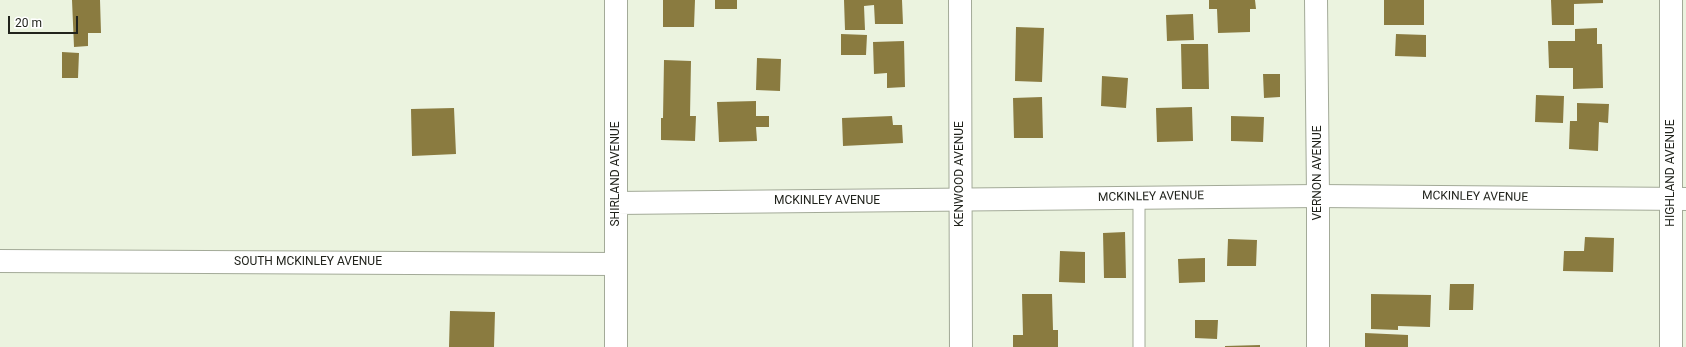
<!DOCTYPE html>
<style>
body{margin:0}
#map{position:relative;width:1686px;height:347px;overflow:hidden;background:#ebf3df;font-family:Roboto,sans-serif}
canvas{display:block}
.scale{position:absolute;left:8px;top:16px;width:70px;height:18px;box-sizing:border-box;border:2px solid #21231c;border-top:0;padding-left:5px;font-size:12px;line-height:14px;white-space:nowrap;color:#21231c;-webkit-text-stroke:3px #fff;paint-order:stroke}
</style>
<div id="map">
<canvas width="1686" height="347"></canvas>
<div class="scale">20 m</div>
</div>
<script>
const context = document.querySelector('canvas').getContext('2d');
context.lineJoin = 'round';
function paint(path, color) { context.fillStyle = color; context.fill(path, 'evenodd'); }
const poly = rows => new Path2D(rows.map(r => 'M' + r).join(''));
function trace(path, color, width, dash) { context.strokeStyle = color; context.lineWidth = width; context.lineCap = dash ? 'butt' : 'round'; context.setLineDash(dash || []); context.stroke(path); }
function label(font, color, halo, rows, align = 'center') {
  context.font = font + ' Roboto,sans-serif'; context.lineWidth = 3; context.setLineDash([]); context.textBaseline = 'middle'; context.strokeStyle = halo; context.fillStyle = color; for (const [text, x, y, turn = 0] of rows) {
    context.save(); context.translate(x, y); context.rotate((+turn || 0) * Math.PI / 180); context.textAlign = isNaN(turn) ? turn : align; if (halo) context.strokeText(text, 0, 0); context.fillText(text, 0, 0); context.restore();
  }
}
const building = poly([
 [72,0,100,0,101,33,88,33,88,46,74,47],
 [663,0,695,0,694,27,663,27],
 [715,0,737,0,737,9,715,9],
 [844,0,902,0,903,24,875,24,874,5,864,6,865,30,845,30],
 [1209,0,1255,0,1256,9,1250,9,1250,32,1218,33,1217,9,1209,9],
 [1384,0,1424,0,1424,25,1384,25],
 [1551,0,1603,0,1603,3,1574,4,1574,25,1552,25],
 [1193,14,1194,40,1167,41,1166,15],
 [1016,27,1044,28,1042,82,1015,81],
 [1597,28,1597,44,1602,44,1603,88,1573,89,1573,68,1549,68,1548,41,1575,41,1575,29],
 [841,34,867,35,866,55,841,55],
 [1396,34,1426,35,1426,57,1395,56],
 [904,41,905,87,887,88,887,73,874,74,873,42],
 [1181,44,1208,44,1209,89,1182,89],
 [62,52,79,53,78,78,62,78],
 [757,58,781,59,780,91,756,90],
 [664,60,691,61,690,116,696,116,695,141,661,140,661,118,663,118],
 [1263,74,1280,74,1280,97,1264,98],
 [1102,76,1128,78,1126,108,1101,106],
 [1536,95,1564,96,1563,123,1535,122],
 [1042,97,1043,138,1014,138,1013,98],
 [756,101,756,116,769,116,769,127,756,127,757,141,719,142,717,102],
 [1577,103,1609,104,1608,123,1599,122,1598,151,1569,149,1570,121,1577,121],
 [1192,107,1193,141,1157,142,1156,108],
 [454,108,456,154,412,156,411,109],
 [892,116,893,125,902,125,903,143,843,146,842,118],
 [1231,116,1264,117,1263,142,1231,141],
 [1125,232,1126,278,1104,278,1103,233],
 [1585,237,1614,238,1613,272,1563,271,1564,251,1584,251],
 [1228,239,1257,240,1256,266,1227,266],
 [1060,251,1085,252,1085,283,1059,282],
 [1205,258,1205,282,1179,283,1178,259],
 [1450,284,1474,284,1473,310,1449,310],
 [1022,294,1052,294,1053,330,1058,330,1058,347,1013,347,1013,335,1023,335],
 [1371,294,1431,295,1430,327,1398,326,1398,330,1371,329],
 [450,311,495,312,494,347,449,347],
 [1195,320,1218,320,1217,339,1195,338],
 [1365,333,1408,335,1408,347,1365,347],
 [1260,345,1260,347,1225,347,1225,346]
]);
const service = poly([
 [1139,347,1139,197]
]);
const minor = poly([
 [960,0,961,347],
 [1316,0,1318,196,1318,347],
 [0,261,615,264],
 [1671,347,1671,0]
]);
const tertiary = poly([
 [616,203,1318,196,1686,199],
 [616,347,616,0]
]);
const streetNames = [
 ["VERNON AVENUE",1318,173,-90],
 ["HIGHLAND AVENUE",1671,173,-90],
 ["SHIRLAND AVENUE",616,174,-90],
 ["KENWOOD AVENUE",960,174,-90],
 ["MCKINLEY AVENUE",1151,197,-1],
 ["MCKINLEY AVENUE",1475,197,1],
 ["MCKINLEY AVENUE",827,201],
 ["SOUTH MCKINLEY AVENUE",308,262]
];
paint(building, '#8a7b40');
trace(service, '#a3aa98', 13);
trace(minor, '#a3aa98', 24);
trace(tertiary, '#a3aa98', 24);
trace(service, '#fff', 11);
trace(minor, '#fff', 22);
trace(tertiary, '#fff', 22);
label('12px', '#21231c', '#fff', streetNames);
</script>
